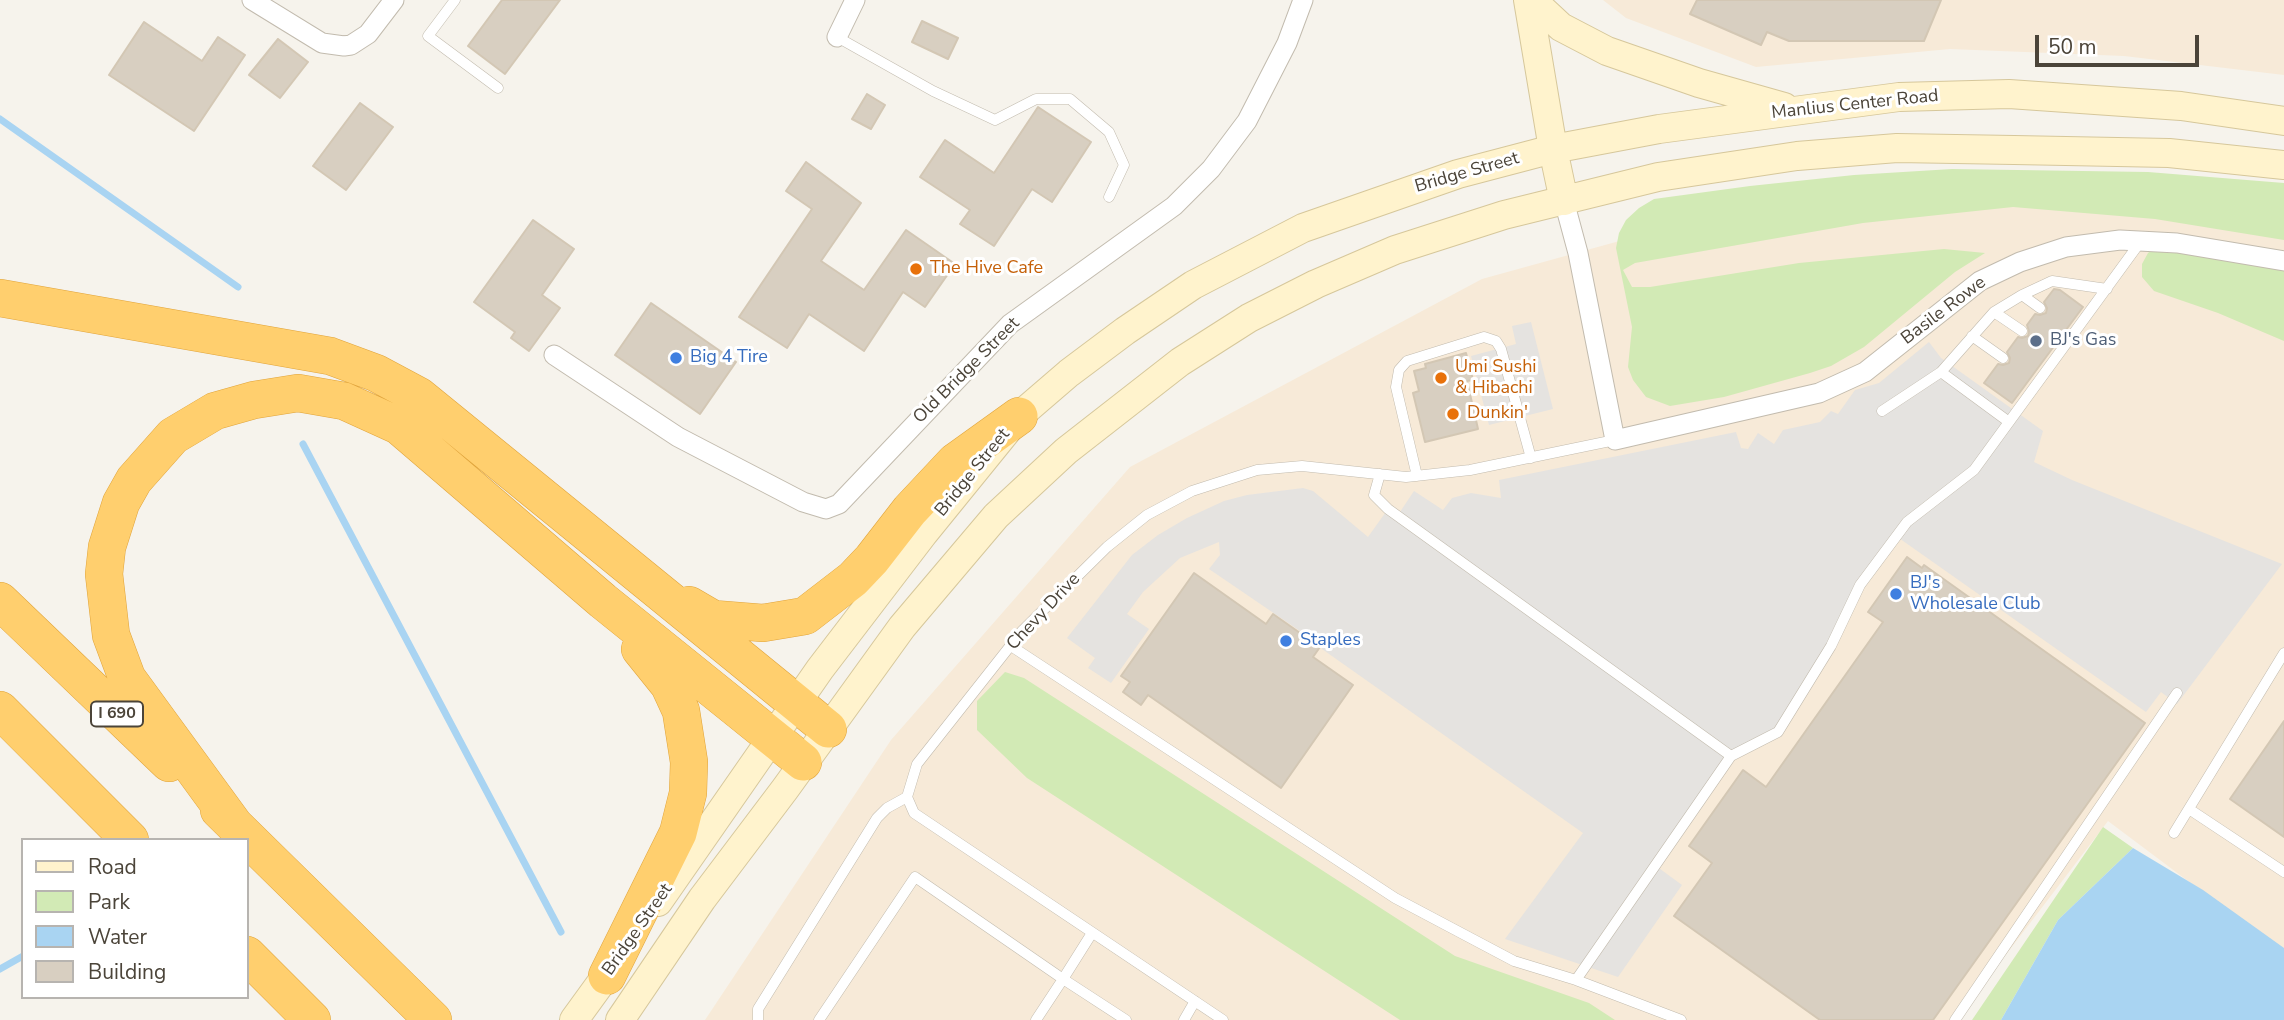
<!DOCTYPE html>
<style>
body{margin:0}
#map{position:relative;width:2284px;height:1020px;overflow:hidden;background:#f6f3ec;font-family:"Nunito Sans",sans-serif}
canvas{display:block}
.legend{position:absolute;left:21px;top:838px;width:228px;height:161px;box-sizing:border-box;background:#fff;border:2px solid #b7b4b0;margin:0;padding:9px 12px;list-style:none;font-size:21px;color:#4b4439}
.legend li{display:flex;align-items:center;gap:14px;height:35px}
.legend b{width:35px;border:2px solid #b7b4b0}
.scale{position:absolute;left:2035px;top:35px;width:164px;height:32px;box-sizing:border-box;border:4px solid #4b4439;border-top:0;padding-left:9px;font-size:21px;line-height:24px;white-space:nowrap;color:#4b4439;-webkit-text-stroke:5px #fff;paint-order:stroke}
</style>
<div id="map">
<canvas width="2284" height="1020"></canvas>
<ul class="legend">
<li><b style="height:9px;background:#fff3cd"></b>Road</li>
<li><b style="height:19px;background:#d2eab5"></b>Park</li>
<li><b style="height:19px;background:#a9d4f2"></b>Water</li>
<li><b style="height:19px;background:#d8cfc1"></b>Building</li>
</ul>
<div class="scale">50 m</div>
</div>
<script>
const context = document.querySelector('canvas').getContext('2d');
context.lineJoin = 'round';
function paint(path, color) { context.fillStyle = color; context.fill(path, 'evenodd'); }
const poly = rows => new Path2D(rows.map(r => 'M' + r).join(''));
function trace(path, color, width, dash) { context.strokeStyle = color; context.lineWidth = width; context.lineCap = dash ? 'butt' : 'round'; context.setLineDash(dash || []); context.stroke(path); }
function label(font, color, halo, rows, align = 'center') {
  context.font = font + ' "Nunito Sans",sans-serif'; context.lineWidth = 6; context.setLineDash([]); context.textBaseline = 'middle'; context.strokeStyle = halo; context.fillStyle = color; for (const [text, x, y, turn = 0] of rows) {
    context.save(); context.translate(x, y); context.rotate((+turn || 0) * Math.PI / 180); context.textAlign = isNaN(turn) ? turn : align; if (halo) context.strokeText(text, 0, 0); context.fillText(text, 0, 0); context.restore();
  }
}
const commercial = poly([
 [1603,0,2284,0,2284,75,2124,56,1950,49,1756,67,1626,18],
 [2015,196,2284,221,2284,953,2108,821,1956,1020,705,1020,891,740,1130,467,1482,279,1652,232]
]);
const green = poly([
 [1952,169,2148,172,2284,183,2284,240,2155,219,2013,207,1863,223,1635,263,1623,270,1632,287,1650,287,1799,263,1944,249,1985,253,1955,272,1864,347,1831,366,1810,373,1724,397,1670,406,1646,397,1633,380,1628,367,1632,327,1616,248,1619,233,1626,220,1639,208,1654,199,1750,186,1854,175],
 [2157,247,2284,270,2284,341,2218,313,2154,291,2142,277,2142,264,2148,253],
 [1005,672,1024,678,1455,956,1589,1003,1615,1020,1400,1020,1027,778,977,730,977,701],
 [2103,827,2133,848,2058,920,2001,1020,1972,1020]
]);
const parking = poly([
 [1531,322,1553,409,1489,425,1471,356,1516,344,1512,326],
 [1929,342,1941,358,2043,431,2034,462,2072,480,2282,564,2177,704,2161,692,2146,712,1896,536,1860,585,1778,732,1731,756,1656,866,1682,885,1618,977,1505,939,1583,833,1322,649,1322,646,1209,569,1220,555,1219,542,1180,558,1143,592,1127,614,1149,629,1111,683,1088,668,1095,658,1067,638,1132,555,1158,535,1187,518,1224,501,1247,495,1303,488,1313,491,1368,537,1388,509,1398,515,1414,491,1443,510,1452,498,1471,493,1501,498,1499,480,1736,432,1741,448,1748,449,1758,433,1774,444,1783,430,1820,422,1831,411,1838,414,1855,390,1879,383]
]);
const water = poly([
 [2133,848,2203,890,2284,948,2284,1020,2001,1020,2058,920]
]);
const stream = poly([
 [0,119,238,287],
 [303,444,561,932],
 [0,969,23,956]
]);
const building = poly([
 [502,0,560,0,505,74,468,46,502,0],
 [1697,0,1941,0,1924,41,1789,41,1767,32,1761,45,1690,14,1697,0],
 [922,21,958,38,948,59,912,42,922,21],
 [144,22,202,61,218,37,245,55,194,131,109,75,144,22],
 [278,39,308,62,280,98,249,75,278,39],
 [867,94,885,105,871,129,852,119,867,94],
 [360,103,393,127,346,190,313,166,360,103],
 [1038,107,1091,142,1052,202,1032,189,994,246,960,224,970,210,920,177,945,140,994,173,1038,107],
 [806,162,861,203,821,261,864,290,906,230,955,264,925,307,903,292,864,351,809,314,787,348,739,317,812,209,786,191,806,162],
 [533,220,574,249,542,295,560,308,529,351,511,338,515,332,474,302,533,220],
 [2054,289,2060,290,2083,307,2012,403,1984,383,1998,364,2003,365,2009,363,2010,358,2007,352,2018,337,2022,338,2028,336,2029,331,2027,325,2035,314,2040,315,2046,313,2047,308,2044,302,2054,289],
 [651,303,736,362,700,414,615,355,651,303],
 [1466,353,1473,380,1467,381,1478,429,1425,442,1413,393,1419,391,1414,371,1426,368,1425,364,1466,353],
 [1907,557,1922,568,1924,565,2145,723,1933,1020,1820,1020,1674,916,1712,863,1689,846,1743,770,1766,787,1883,622,1868,612,1907,557],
 [1194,573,1266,624,1273,614,1320,647,1313,657,1353,685,1281,788,1148,695,1141,705,1123,692,1130,682,1121,676,1194,573],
 [2284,721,2284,837,2230,799,2284,721]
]);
const lane = poly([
 [455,0,428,36,498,88],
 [837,37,933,91,995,120,1036,99,1070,99,1109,132,1124,165,1109,197],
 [2022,295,2040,308],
 [1994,312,2022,331],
 [1972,336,2003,358],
 [1941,372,2009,422],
 [1882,411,1941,372,1994,312,2022,295,2052,281,2107,289],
 [1380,474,1374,495,1388,509,1731,756],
 [1417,476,1396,387,1399,370,1407,361,1484,337,1496,341,1501,349,1531,458],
 [1011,646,1395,898,1514,961,1576,980,1731,756,1778,732,1831,646,1860,585,1907,522,1974,470,2141,241],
 [2189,809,2284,872],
 [2174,833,2284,653],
 [1092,933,1063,979,1126,1020],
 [1576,980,1681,1020],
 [758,1020,758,1009,877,818,887,808,907,797],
 [819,1020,915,877,1063,979,1036,1020],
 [1184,1020,1195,1001],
 [1223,1020,914,813,907,797,917,764,1022,631,1107,547,1147,515,1192,491,1257,470,1302,466,1406,477,1470,470,1615,440],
 [1955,1020,2177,693]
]);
const street = poly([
 [252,0,322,43,344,46,351,45,368,34,394,0],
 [837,37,855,0],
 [1564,201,1578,253,1615,440,1819,393,1865,372,1980,281,2020,262,2066,247,2120,240,2177,243,2284,261],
 [554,355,678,437,803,502,826,509,839,504,1010,324,1174,206,1211,169,1247,121,1287,43,1303,0]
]);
const secondary = poly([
 [1528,0,1553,149,1564,201],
 [1532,0,1561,27,1607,51,1699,83,1784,107],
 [658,902,820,669,924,533,1019,416,1069,373,1125,331,1193,285,1303,228,1458,174,1553,149,1659,129,1899,97,2009,94,2181,106,2284,121],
 [574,1020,619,958],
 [620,1020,702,899,785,789,902,627,996,516,1066,451,1180,362,1249,318,1316,284,1395,250,1504,215,1658,177,1797,156,1897,148,2014,150,2169,153,2284,165]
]);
const highway = poly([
 [0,298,330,356,376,373,419,396,828,729],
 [0,601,169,763],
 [689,605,713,619,763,623,805,616,853,579,872,559,910,510,955,462,1019,416],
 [0,710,130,840],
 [219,810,433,1020],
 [235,826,127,678,111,635,104,574,107,547,121,503,134,480,173,436,215,411,254,400,298,393,344,401,399,426,603,601,803,762],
 [247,955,312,1020],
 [607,976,678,833,688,793,689,762,681,711,669,685,640,649]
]);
const markers = [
 [916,269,7,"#e8710a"],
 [2036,341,7,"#5c6f8a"],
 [676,358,7,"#3f7fe0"],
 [1441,378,7,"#e8710a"],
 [1453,414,7,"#e8710a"],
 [1896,594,7,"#3f7fe0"],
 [1286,641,7,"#3f7fe0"]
];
const shields = [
 [117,714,52]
];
const shieldNames = [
 ["I 690",117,714]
];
const streetNames = [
 ["Manlius Center Road",1855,105,-6],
 ["Bridge Street",1467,173,-16],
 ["Basile Rowe",1944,311,-37],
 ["Old Bridge Street",967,371,-45],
 ["Bridge Street",973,473,-51],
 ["Chevy Drive",1044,612,-47],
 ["Bridge Street",638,930,-55]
];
const foodNames = [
 ["The Hive Cafe",930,269],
 ["Umi Sushi",1455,368],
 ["& Hibachi",1455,389],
 ["Dunkin'",1467,414]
];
const serviceNames = [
 ["BJ's Gas",2050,341]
];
const shopNames = [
 ["Big 4 Tire",690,358],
 ["BJ's",1910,584],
 ["Wholesale Club",1910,605],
 ["Staples",1300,641]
];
paint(commercial, '#f7ead8');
paint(green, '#d2eab5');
paint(parking, '#e5e3e0');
paint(water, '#a9d4f2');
trace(stream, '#a9d4f2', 7);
paint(building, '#d8cfc1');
trace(building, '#d3c7b4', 2);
trace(lane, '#c2bbae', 11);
trace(street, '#c2bbae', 21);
trace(secondary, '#d6c79b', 30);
trace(highway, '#e0a43c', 38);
trace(lane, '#fff', 10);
trace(street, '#fff', 19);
trace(secondary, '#fff3cd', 28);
trace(highway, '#ffcf6e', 37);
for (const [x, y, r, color] of markers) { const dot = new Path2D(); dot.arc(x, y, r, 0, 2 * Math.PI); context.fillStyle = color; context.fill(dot); trace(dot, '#fff', 2.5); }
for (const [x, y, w] of shields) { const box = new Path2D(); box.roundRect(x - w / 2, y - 12.5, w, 25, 5); context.fillStyle = '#fff'; context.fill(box); trace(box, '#4b4439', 2); }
label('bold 16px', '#4b4439', null, shieldNames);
label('18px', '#4b4439', '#fff', streetNames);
label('18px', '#c56008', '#fff', foodNames, 'left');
label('18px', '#4e5e75', '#fff', serviceNames, 'left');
label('18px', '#366cbe', '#fff', shopNames, 'left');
</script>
